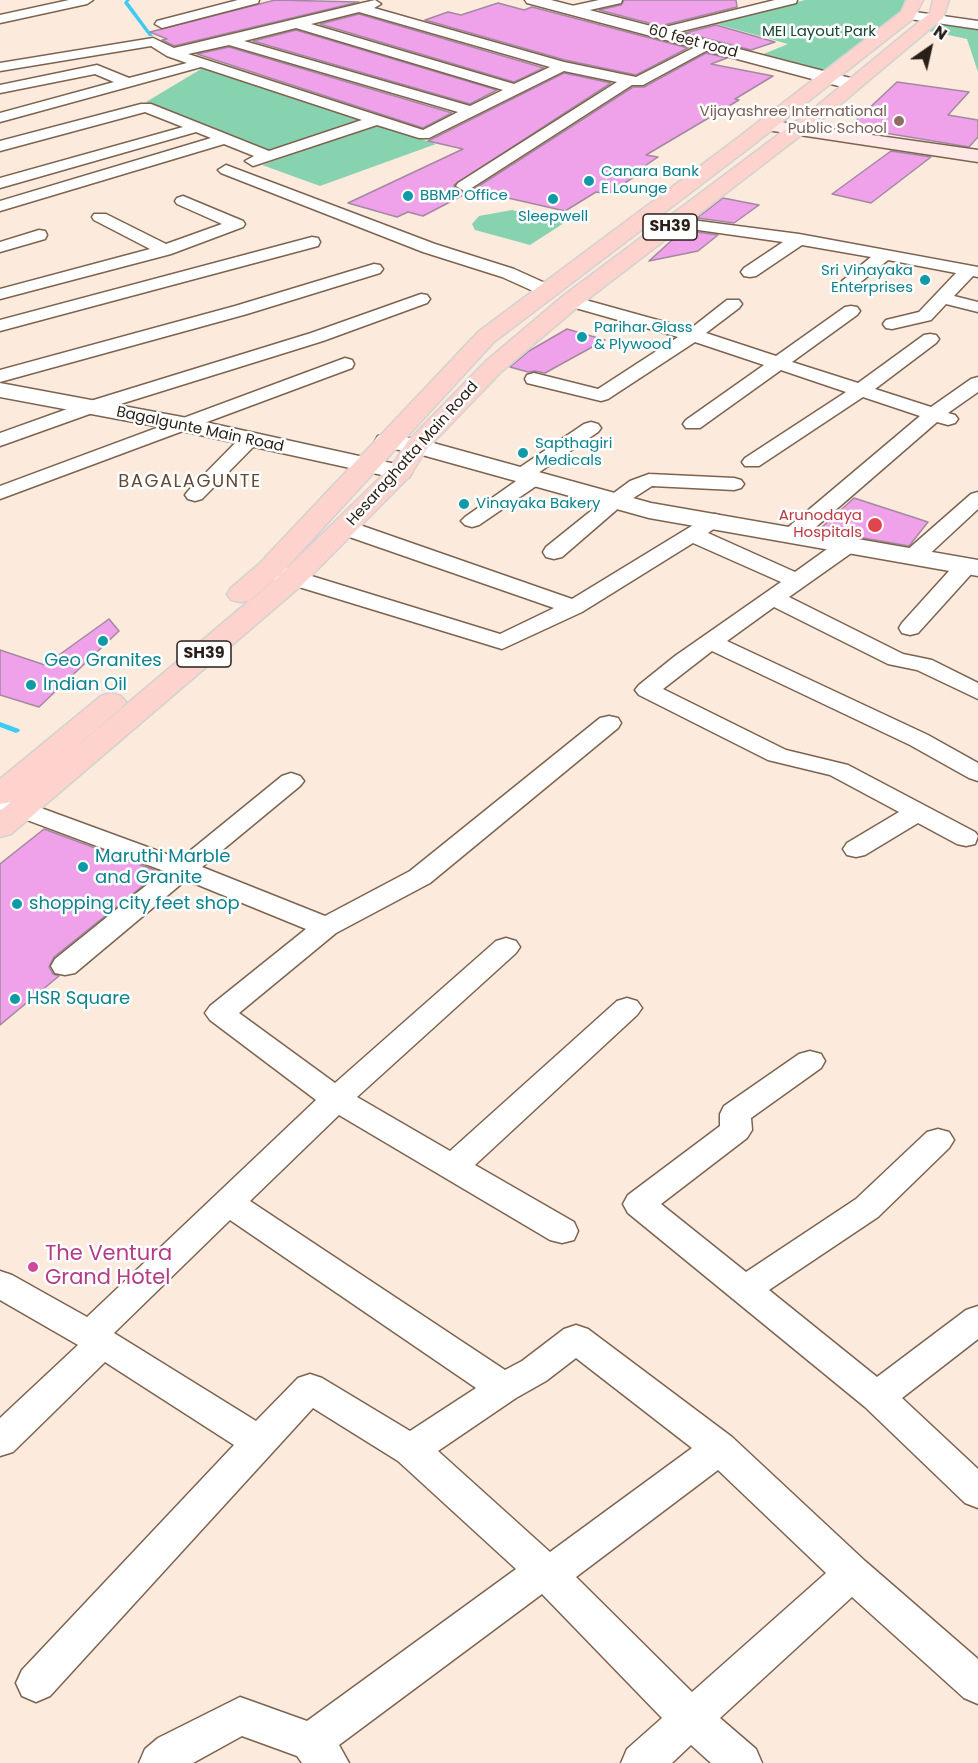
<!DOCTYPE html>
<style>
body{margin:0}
#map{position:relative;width:978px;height:1763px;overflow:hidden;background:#fceadc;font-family:Poppins,sans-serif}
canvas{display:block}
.north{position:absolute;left:900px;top:18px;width:60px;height:60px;-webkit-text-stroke:4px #fff;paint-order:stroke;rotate:34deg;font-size:16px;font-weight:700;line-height:24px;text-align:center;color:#291f17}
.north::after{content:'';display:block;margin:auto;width:21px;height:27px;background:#291f17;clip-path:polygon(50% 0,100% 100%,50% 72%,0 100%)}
</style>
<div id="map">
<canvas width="978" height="1763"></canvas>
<div class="north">N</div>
</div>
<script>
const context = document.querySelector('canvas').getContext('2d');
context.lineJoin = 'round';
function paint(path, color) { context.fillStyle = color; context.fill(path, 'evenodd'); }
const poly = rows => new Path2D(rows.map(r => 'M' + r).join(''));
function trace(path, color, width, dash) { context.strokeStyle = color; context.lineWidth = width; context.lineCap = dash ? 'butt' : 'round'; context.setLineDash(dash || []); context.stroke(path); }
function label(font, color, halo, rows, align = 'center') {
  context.font = font + ' Poppins,sans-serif'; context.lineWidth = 5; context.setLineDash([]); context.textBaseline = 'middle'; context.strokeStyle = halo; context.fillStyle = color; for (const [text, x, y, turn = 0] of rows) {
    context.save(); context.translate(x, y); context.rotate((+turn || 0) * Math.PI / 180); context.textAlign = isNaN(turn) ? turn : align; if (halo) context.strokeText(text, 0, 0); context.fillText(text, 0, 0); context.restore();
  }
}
const green = poly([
 [805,0,905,0,899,15,821,72,761,55,788,44,713,23],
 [942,22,978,30,978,72,967,39,929,31],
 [206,66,367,118,270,150,146,102],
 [378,124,436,144,320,186,262,165],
 [512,210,564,223,530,245,475,230,472,224,479,216]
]);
const stream = poly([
 [126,0,130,0,128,2,153,36,149,36,124,3,126,0],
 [0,722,19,729,20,731,16,733,0,727,0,722]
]);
const building = poly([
 [275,0,359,2,174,46,162,40,167,39,150,32,275,0],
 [624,0,736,0,737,7,660,26,599,10,621,5,624,0],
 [498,3,524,10,532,7,688,48,636,75,565,60,425,20,448,12,461,15,498,3],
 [359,14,544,68,514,82,320,24,359,14],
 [716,25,775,42,751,50,685,33,716,25],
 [296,30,497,90,470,104,253,41,296,30],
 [229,47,452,113,423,128,197,54,229,47],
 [706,53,727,58,711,64,773,76,735,99,739,100,646,155,658,157,639,170,643,171,608,194,596,192,565,211,473,190,423,216,408,212,397,217,348,203,463,149,428,141,564,73,611,83,454,185,455,188,463,193,471,191,633,87,644,87,706,53],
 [897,82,969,92,948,115,978,120,978,137,969,147,849,127,897,82],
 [891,151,931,157,871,203,832,194,891,151],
 [723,198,759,205,734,223,697,218,723,198],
 [683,230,718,235,698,251,649,261,683,230],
 [567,329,605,340,545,373,535,371,528,372,510,367,529,351,567,329],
 [854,498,928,522,909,546,852,536,822,527,854,498],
 [109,619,119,631,39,707,0,695,0,650,45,665,109,619],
 [44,829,160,872,54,957,49,967,53,974,59,976,0,1025,0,864,44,829]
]);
const minor = poly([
 [69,0,93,0,87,4,0,23,0,15,69,0],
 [238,0,259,0,258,3,162,28,155,24,157,21,238,0],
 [375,0,381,4,374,8,564,62,636,77,703,43,708,42,715,46,643,85,632,85,470,189,464,191,456,186,458,183,617,82,564,71,429,138,419,138,377,125,253,166,245,161,254,156,224,144,0,211,0,201,211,138,196,132,0,188,0,178,183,127,145,112,0,151,0,141,141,104,151,104,269,151,362,120,201,67,0,122,0,113,114,82,95,74,0,93,0,85,97,65,129,78,187,63,167,56,151,46,0,71,0,63,153,38,174,48,375,0],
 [359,12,550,67,514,84,311,24,359,12],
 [296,28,503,90,470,106,244,41,296,28],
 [229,45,458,112,423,130,188,54,229,45],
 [599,0,622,0,621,3,572,14,566,10,567,7,599,0],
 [775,0,797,0,796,3,658,37,651,33,653,30,775,0],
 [908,11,978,21,978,29,903,18,901,15,908,11],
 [226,165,435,244,514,269,554,287,557,291,554,295,548,296,542,295,502,277,423,252,221,173,218,170,226,165],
 [183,196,243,221,245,224,243,227,171,254,0,299,0,289,150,249,94,220,92,217,94,214,106,214,166,244,222,224,177,204,175,201,177,198,183,196],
 [676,218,799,234,978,267,978,277,973,276,954,296,978,302,978,312,946,304,931,320,892,329,886,328,883,324,886,320,919,312,956,273,888,260,857,285,851,286,845,285,842,281,871,257,802,245,756,276,750,277,744,276,741,272,744,268,783,242,670,226,668,223,676,218],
 [39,230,45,231,47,235,45,239,0,252,0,242,39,230],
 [312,237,318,238,320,242,318,246,0,331,0,320,312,237],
 [374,264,380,265,383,269,380,273,247,314,0,382,0,370,235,306,374,264],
 [421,294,427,295,430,299,427,303,323,341,98,411,0,446,0,433,84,403,311,333,421,294],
 [571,296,690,329,727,300,739,300,742,304,739,308,706,333,776,356,845,307,851,306,857,307,860,311,857,315,792,362,858,383,924,335,930,334,936,335,939,339,936,343,875,389,931,407,971,379,978,377,978,392,948,413,955,415,958,419,955,423,948,425,937,422,802,539,794,540,786,539,783,534,786,529,920,416,863,397,759,466,745,466,742,462,745,458,846,392,781,370,700,428,686,428,683,424,686,420,764,365,695,342,608,399,601,401,527,383,525,379,527,375,534,373,598,389,678,337,565,305,562,301,565,297,571,296],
 [345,358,352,360,354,364,352,368,0,499,0,486,345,358],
 [591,422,598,424,601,428,598,432,538,473,545,478,542,482,479,525,472,527,465,525,461,521,465,517,519,479,513,474,516,470,584,424,591,422],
 [250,433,257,435,260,439,257,443,202,499,195,501,188,499,185,495,188,491,243,435,250,433],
 [649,474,734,478,741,480,744,484,741,488,734,490,652,486,621,506,562,557,554,559,546,557,543,552,546,547,607,498,630,481,649,474],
 [978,492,978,509,922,561,914,563,906,561,903,556,906,551,971,494,978,492],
 [715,514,722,516,726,520,708,533,795,572,841,539,849,538,857,539,860,544,857,549,789,597,903,654,932,660,978,683,978,699,917,670,888,664,774,607,727,641,928,735,978,763,978,781,969,778,910,745,712,651,663,689,786,750,848,765,975,832,978,836,975,844,966,846,957,844,918,823,865,855,856,857,847,855,843,849,847,843,899,812,830,775,768,760,639,695,635,690,639,685,675,656,781,582,693,543,582,612,502,649,263,576,260,571,263,566,271,564,279,566,500,634,554,608,338,533,335,528,338,523,346,522,354,523,572,599,708,516,715,514],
 [966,559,974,561,977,566,974,571,918,633,910,635,902,633,899,628,902,623,958,561,966,559],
 [609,716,618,718,621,723,618,728,430,883,336,933,239,1013,335,1083,496,941,506,938,516,941,520,947,516,953,357,1097,450,1151,617,1001,627,998,637,1001,642,1008,637,1015,475,1165,574,1222,578,1231,574,1240,562,1243,550,1240,339,1115,250,1201,505,1370,522,1361,564,1329,576,1325,588,1329,732,1437,865,1561,978,1659,978,1704,964,1698,852,1597,720,1718,756,1749,762,1763,711,1763,691,1745,672,1763,621,1763,627,1749,662,1718,542,1594,339,1745,349,1763,302,1763,297,1756,242,1736,193,1763,139,1763,145,1749,158,1738,240,1697,307,1721,516,1569,398,1461,313,1408,50,1696,36,1702,22,1696,16,1683,22,1670,234,1445,105,1362,13,1452,0,1456,0,1418,78,1345,0,1300,0,1271,12,1275,87,1317,316,1100,210,1020,205,1013,210,1006,306,929,186,880,75,973,65,975,55,973,51,966,55,959,164,871,0,810,0,793,180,859,282,776,291,773,300,776,304,781,300,786,202,867,325,916,410,871,600,718,609,716],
 [230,1220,476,1388,410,1431,322,1378,310,1374,298,1378,256,1421,114,1333,230,1220],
 [576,1358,692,1448,550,1552,438,1451,516,1398,546,1381,576,1358],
 [718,1470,826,1573,692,1692,576,1577,718,1470],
 [810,1051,821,1054,825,1061,821,1068,751,1118,752,1130,747,1138,661,1204,746,1272,856,1199,927,1132,938,1129,949,1132,954,1140,949,1148,878,1217,769,1290,877,1377,966,1310,978,1306,978,1339,902,1398,978,1469,978,1508,965,1503,865,1407,628,1213,623,1204,628,1195,720,1126,720,1114,724,1106,799,1054,810,1051]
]);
const tertiary = poly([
 [525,0,551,0,858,80,861,84,858,88,852,89,846,88,527,3,525,0],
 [0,383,182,417,400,465,409,467,412,472,409,477,400,479,182,431,0,397,0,383],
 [387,434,426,441,651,503,978,560,978,576,649,518,415,453,378,446,375,441,378,436,387,434]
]);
const secondary = poly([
 [766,120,978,150,978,162,760,129,757,125,760,121,766,120]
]);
const primary = poly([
 [907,0,923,0,914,18,749,148,494,342,278,577,251,600,241,602,231,600,227,594,231,588,258,565,478,332,735,140,901,12,907,0],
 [933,0,949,0,943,18,830,113,579,306,501,372,426,450,409,477,302,585,11,834,0,837,0,811,11,802,0,804,0,779,101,696,111,693,121,696,126,702,121,708,63,758,282,573,391,467,408,441,485,362,563,296,818,105,930,13,933,0]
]);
const markers = [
 [899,121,6,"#8d6e63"],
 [589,181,6,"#0f9aa8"],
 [408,196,6,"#0f9aa8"],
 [553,199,6,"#0f9aa8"],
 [925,280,6,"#0f9aa8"],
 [582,337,6,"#0f9aa8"],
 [523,453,6,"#0f9aa8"],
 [464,504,6,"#0f9aa8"],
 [875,525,8,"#e0444e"],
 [103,641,6,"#0f9aa8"],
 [31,685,6,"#0f9aa8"],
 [83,867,6,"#0f9aa8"],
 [17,904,6,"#0f9aa8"],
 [15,999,6,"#0f9aa8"],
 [33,1267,6,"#d1479c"]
];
const farParknames = [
 ["MEI Layout Park",819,32]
];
const farStreetnames = [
 ["60 feet road",693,42,15],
 ["Bagalgunte Main Road",200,430,12],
 ["Hesaraghatta Main Road",413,454,-48]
];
const farEducationnames = [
 ["Vijayashree International",887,112],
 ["Public School",887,129]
];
const farCulturenames = [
 ["Canara Bank",601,172],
 ["E Lounge",601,189],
 ["BBMP Office",420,196],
 ["Sleepwell",553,217,"center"],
 ["Sri Vinayaka",913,271,"right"],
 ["Enterprises",913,288,"right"],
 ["Parihar Glass",594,328],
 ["& Plywood",594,345],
 ["Sapthagiri",535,444],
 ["Medicals",535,461],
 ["Vinayaka Bakery",476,504]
];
const farHealthnames = [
 ["Arunodaya",862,516],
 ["Hospitals",862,533]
];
const shields = [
 [670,227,54],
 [204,654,54]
];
const shieldNames = [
 ["SH39",670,227],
 ["SH39",204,654]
];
const farQuarternames = [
 ["BAGALAGUNTE",190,482]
];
const cultureNames = [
 ["Geo Granites",103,661,"center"],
 ["Indian Oil",43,685],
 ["Maruthi Marble",95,857],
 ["and Granite",95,878],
 ["shopping city feet shop",29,904],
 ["HSR Square",27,999]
];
const nearHotelnames = [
 ["The Ventura",45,1255],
 ["Grand Hotel",45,1279]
];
paint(green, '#87d3af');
paint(stream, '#3dcaf3');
paint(building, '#efa2ea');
trace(building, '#a289a0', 1.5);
trace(minor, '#7d634f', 3);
trace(tertiary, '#7d634f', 3);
trace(secondary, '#7d634f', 3);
trace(primary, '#d4d2d1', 3);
paint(minor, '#fff');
paint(tertiary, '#fff');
paint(secondary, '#fee9e6');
paint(primary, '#fed3cd');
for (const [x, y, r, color] of markers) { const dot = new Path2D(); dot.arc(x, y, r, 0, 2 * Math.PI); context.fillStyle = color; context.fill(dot); trace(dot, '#fff', 2); }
label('15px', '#144632', '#fff', farParknames);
label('15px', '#291f17', '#fff', farStreetnames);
label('15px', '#785e54', '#fff', farEducationnames, 'right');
label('15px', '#0d838f', '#fff', farCulturenames, 'left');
label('15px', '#be3a42', '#fff', farHealthnames, 'right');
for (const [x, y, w] of shields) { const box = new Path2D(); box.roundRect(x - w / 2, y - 13, w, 26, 4.5); context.fillStyle = '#fff'; context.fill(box); trace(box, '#291f17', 1.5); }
label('bold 16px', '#291f17', null, shieldNames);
context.letterSpacing = '1.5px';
label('18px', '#624a37', '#fff', farQuarternames);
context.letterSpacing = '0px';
label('18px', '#0d838f', '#fff', cultureNames, 'left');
label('21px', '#b23c85', '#fff', nearHotelnames, 'left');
</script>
